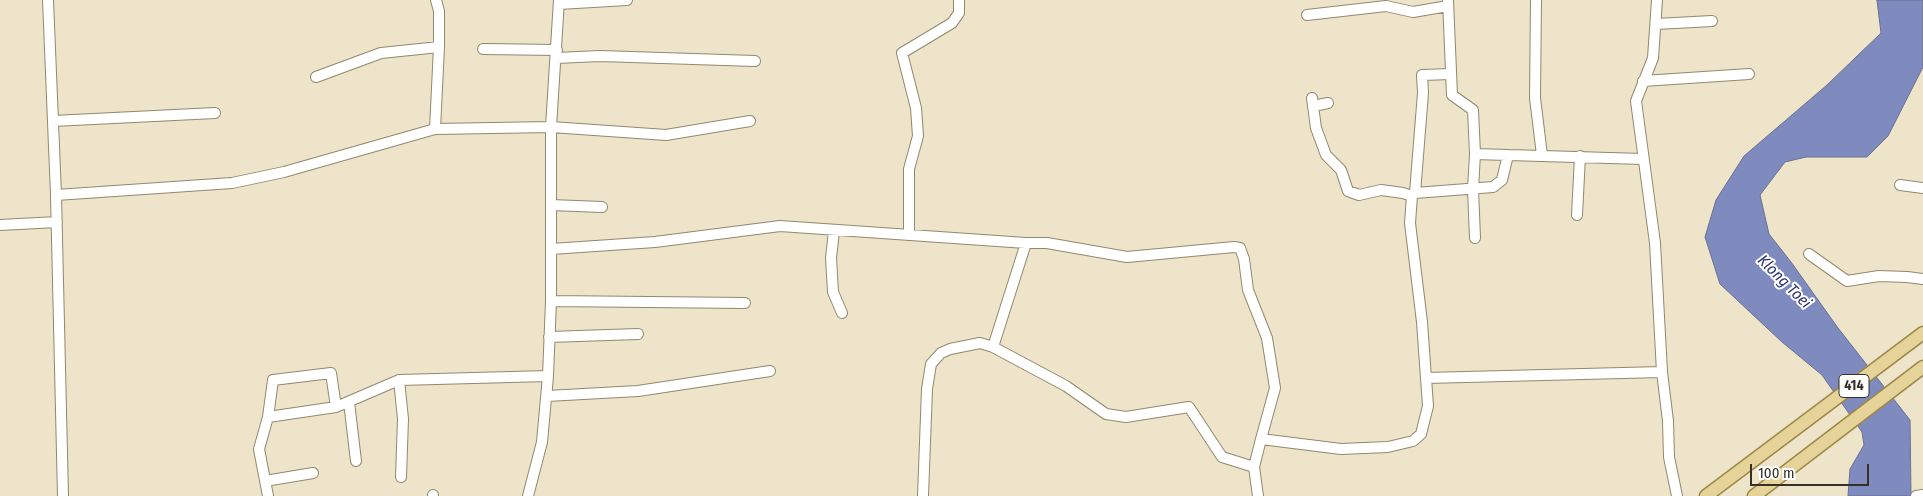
<!DOCTYPE html>
<style>
body{margin:0}
#map{position:relative;width:1923px;height:496px;overflow:hidden;background:#ede4c9;font-family:"Fira Sans Condensed",sans-serif}
canvas{display:block}
.scale{position:absolute;left:1750px;top:464px;width:119px;height:22px;box-sizing:border-box;border:2px solid #353127;border-top:0;padding-left:6px;font-size:15px;line-height:18px;white-space:nowrap;color:#353127;-webkit-text-stroke:4px #fff;paint-order:stroke}
</style>
<div id="map">
<canvas width="1923" height="496"></canvas>
<div class="scale">100 m</div>
</div>
<script>
const context = document.querySelector('canvas').getContext('2d');
context.lineJoin = 'round';
function paint(path, color) { context.fillStyle = color; context.fill(path, 'evenodd'); }
const poly = rows => new Path2D(rows.map(r => 'M' + r).join(''));
function trace(path, color, width, dash) { context.strokeStyle = color; context.lineWidth = width; context.lineCap = dash ? 'butt' : 'round'; context.setLineDash(dash || []); context.stroke(path); }
function label(font, color, halo, rows, align = 'center') {
  context.font = font + ' "Fira Sans Condensed",sans-serif'; context.lineWidth = 4; context.setLineDash([]); context.textBaseline = 'middle'; context.strokeStyle = halo; context.fillStyle = color; for (const [text, x, y, turn = 0] of rows) {
    context.save(); context.translate(x, y); context.rotate((+turn || 0) * Math.PI / 180); context.textAlign = isNaN(turn) ? turn : align; if (halo) context.strokeText(text, 0, 0); context.fillText(text, 0, 0); context.restore();
  }
}
const water = poly([
 [1877,0,1923,0,1923,67,1888,136,1867,157,1806,157,1785,162,1760,195,1769,234,1791,262,1838,328,1910,420,1911,496,1848,496,1850,469,1864,445,1862,432,1822,375,1782,342,1720,284,1705,237,1716,200,1744,156,1827,85,1881,33,1877,0]
]);
const minor = poly([
 [48,0,56,195,63,496],
 [436,0,439,11,439,47,435,129,551,127,666,135,750,121],
 [1448,0,1452,95,1473,110,1475,154,1473,189,1475,238],
 [1536,0,1535,98,1542,155],
 [1657,0,1653,58,1636,101,1655,243,1662,372,1668,421,1669,457,1677,496],
 [559,4,627,0],
 [1307,15,1386,6,1413,12,1448,6],
 [1656,24,1712,21],
 [483,49,557,50],
 [556,58,600,56,755,61],
 [316,77,381,53,439,47],
 [1643,81,1749,74],
 [1312,98,1316,128,1326,155,1341,170,1348,191,1359,195,1381,190,1403,193,1412,196],
 [1313,106,1328,103],
 [53,121,215,113],
 [1475,154,1508,155],
 [1900,185,1923,188],
 [1415,193,1423,93,1422,75,1451,74],
 [56,195,232,183,284,172,435,129],
 [551,205,602,207],
 [1577,215,1580,156],
 [0,225,57,222],
 [834,231,831,258,833,292,842,313],
 [909,233,909,169,918,136,916,108,902,53,952,23,959,13,959,0],
 [1026,243,1047,243,1127,257,1234,247,1240,248,1244,259,1248,290,1267,338,1275,388,1261,439],
 [551,249,655,242,780,226,1026,243,993,347,1066,386,1106,414,1126,417,1189,407,1222,457,1254,467],
 [1809,254,1847,281,1879,276,1907,277,1923,279],
 [551,301,745,303],
 [549,337,638,334],
 [1426,378,1662,372],
 [399,380,403,419,401,477],
 [547,396,638,391,770,371],
 [349,402,356,461],
 [268,417,273,380,331,373,336,407],
 [265,481,313,473],
 [433,495,433,496],
 [268,496,259,449,268,417,336,407,399,380,548,376],
 [528,496,542,442,548,376,551,301,551,127,559,0],
 [923,496,927,389,931,364,941,353,950,349,980,343,993,347],
 [1258,496,1254,467,1261,439,1341,449,1388,447,1413,441,1421,434,1428,406,1422,322,1410,223,1412,196,1415,193,1493,187,1502,180,1508,155,1643,159],
 [1916,496,1923,495]
]);
const major = poly([
 [1706,496,1923,333],
 [1754,496,1923,367]
]);
const shields = [
 [1854,386,30]
];
const shieldNames = [
 ["414",1854,386]
];
const waterNames = [
 ["Klong Toei",1784,282,45]
];
paint(water, '#7f8bbe');
trace(water, '#697091', 1);
trace(minor, '#90886f', 12);
trace(major, '#9c8745', 15);
trace(minor, '#fff', 10);
trace(major, '#e5d399', 12);
for (const [x, y, w] of shields) { const box = new Path2D(); box.roundRect(x - w / 2, y - 11.5, w, 23, 4); context.fillStyle = '#fff'; context.fill(box); trace(box, '#353127', 1); }
label('bold 14px', '#353127', null, shieldNames);
label('italic 16px', '#303778', '#fff', waterNames);
</script>
